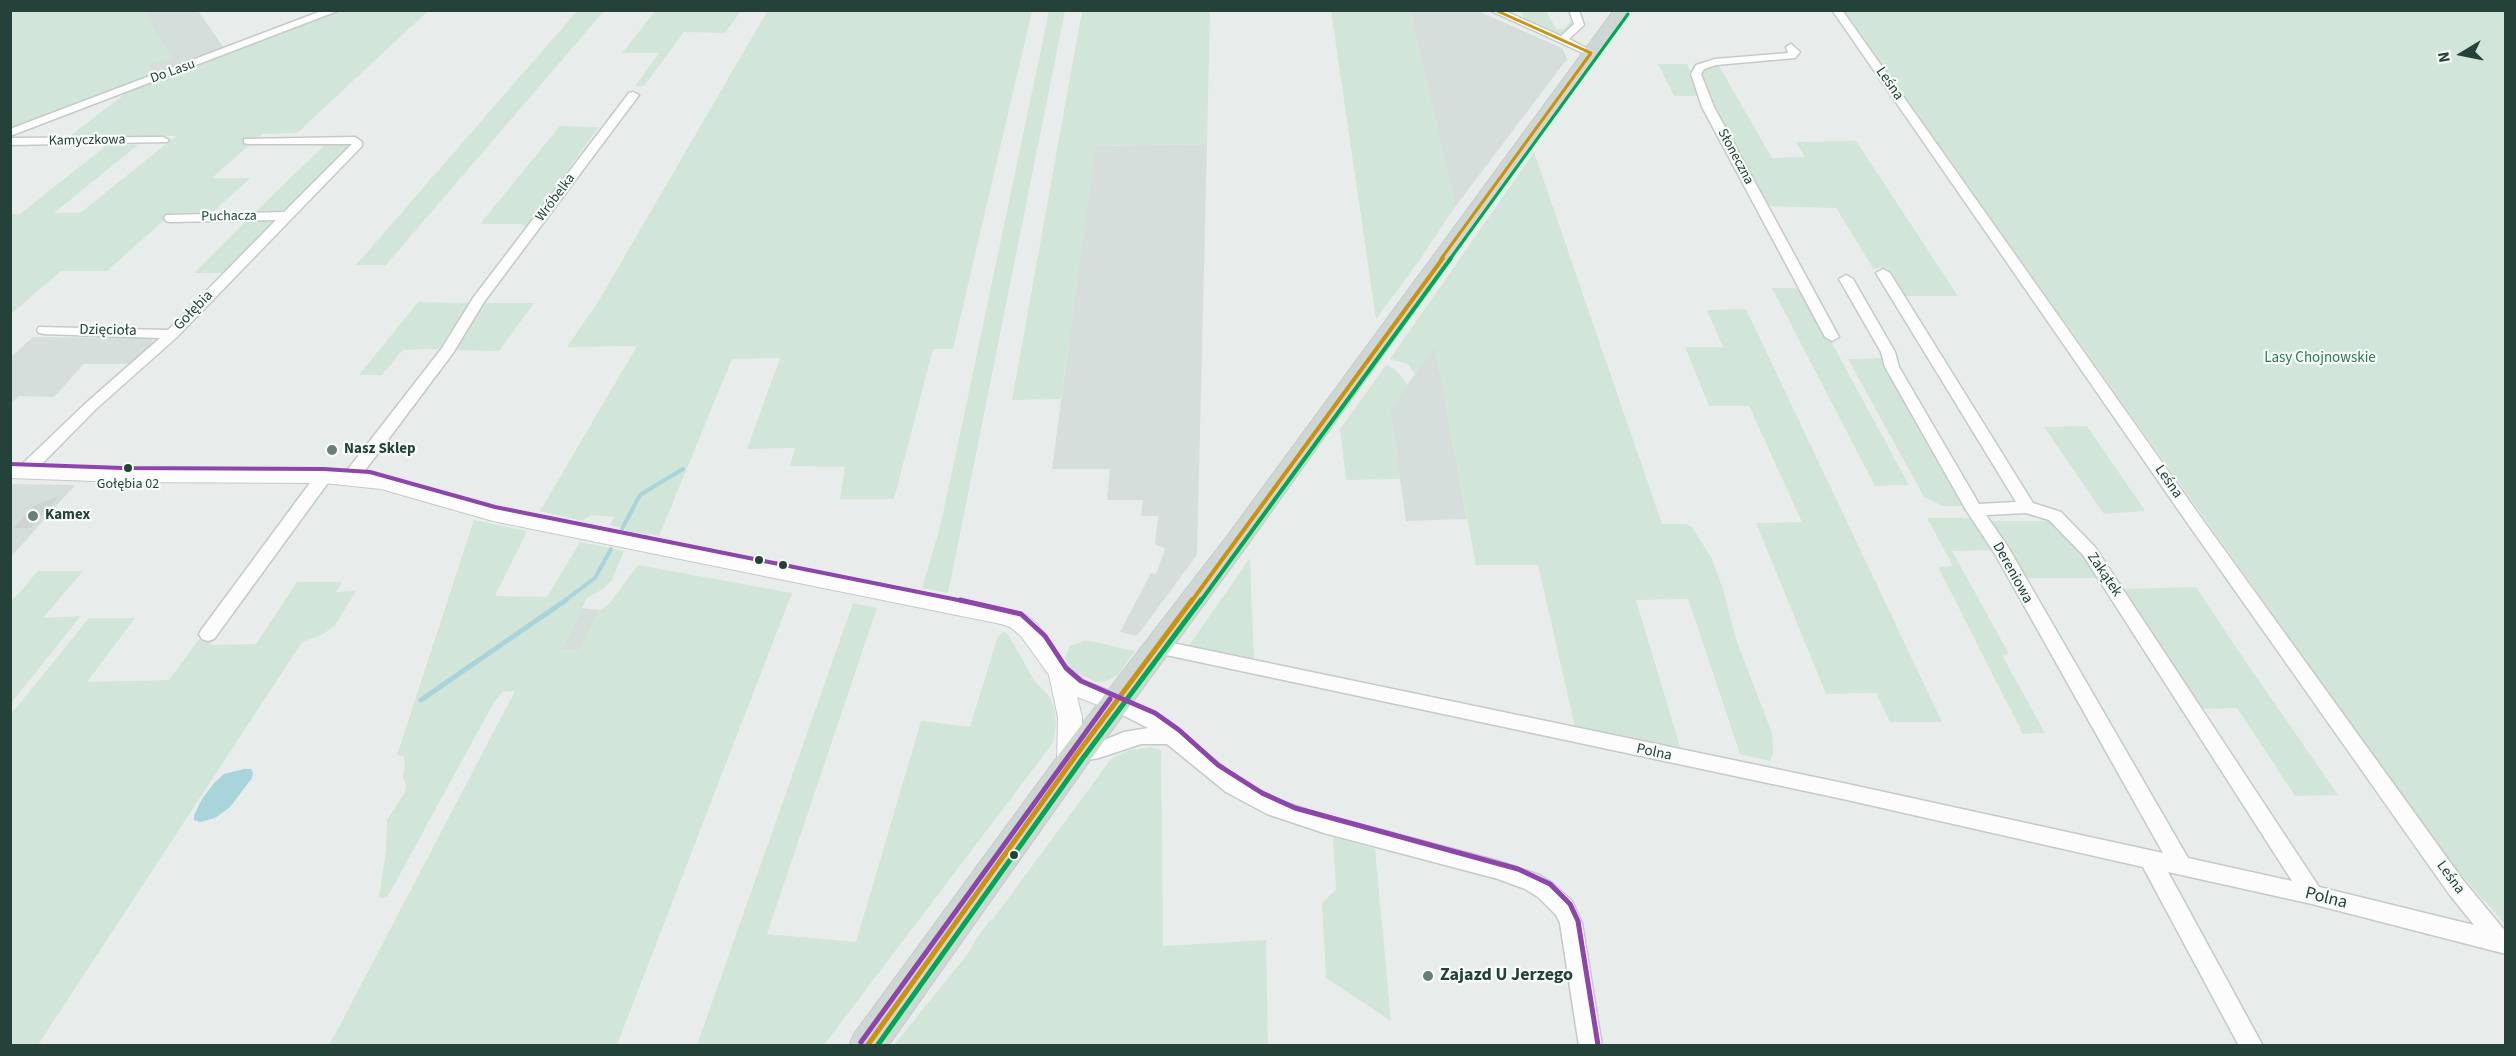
<!DOCTYPE html>
<meta charset="utf-8">
<style>
body{margin:0}
#map{position:relative;width:2516px;height:1056px;overflow:hidden;background:#e8edeb;font-family:"Source Sans 3",sans-serif}
canvas{display:block}
.frame{position:absolute;inset:0;border:12px solid #24423a;pointer-events:none}
.north{position:absolute;left:2432px;top:24px;width:60px;height:60px;-webkit-text-stroke:4px #f7fbf9;paint-order:stroke;rotate:260deg;font-size:16px;font-weight:700;line-height:24px;text-align:center;color:#24423a}
.north::after{content:'';display:block;margin:auto;width:21px;height:27px;background:#24423a;clip-path:polygon(50% 0,100% 100%,50% 72%,0 100%)}
</style>
<div id="map">
<canvas width="2516" height="1056"></canvas>
<div class="frame"></div>
<div class="north">N</div>
</div>
<script>
const context = document.querySelector('canvas').getContext('2d');
context.lineJoin = 'round';
function paint(path, color) { context.fillStyle = color; context.fill(path, 'evenodd'); }
const poly = rows => new Path2D(rows.map(r => 'M' + r).join(''));
function trace(path, color, width, dash) { context.strokeStyle = color; context.lineWidth = width; context.lineCap = dash ? 'butt' : 'round'; context.setLineDash(dash || []); context.stroke(path); }
function label(font, color, halo, rows, align = 'center') {
  context.font = font + ' "Source Sans 3",sans-serif'; context.lineWidth = 4.5; context.setLineDash([]); context.textBaseline = 'middle'; context.strokeStyle = halo; context.fillStyle = color; for (const [text, x, y, turn = 0] of rows) {
    context.save(); context.translate(x, y); context.rotate((+turn || 0) * Math.PI / 180); context.textAlign = isNaN(turn) ? turn : align; if (halo) context.strokeText(text, 0, 0); context.fillText(text, 0, 0); context.restore();
  }
}
const built = poly([
 [143,11,198,11,224,48,199,56,187,64,154,76,147,64,171,57],
 [1410,11,1478,11,1562,48,1568,60,1564,63,1455,207],
 [1207,144,1197,555,1137,636,1120,632,1151,573,1156,574,1165,549,1155,544,1158,516,1141,516,1143,500,1107,500,1110,469,1052,469,1095,146],
 [33,337,151,338,154,344,133,364,84,364,54,397,19,396,11,403,11,357],
 [1435,345,1467,519,1406,521,1390,410],
 [11,484,75,485,11,557],
 [582,608,600,610,579,651,561,650]
]);
const green = poly([
 [656,10,741,10,741,11,725,33,684,32,644,86,635,86,659,53,622,53],
 [768,10,1032,11,953,349,933,349,894,499,840,499,845,467,790,466,795,448,747,449,780,358,732,359,659,536,625,531,626,529,613,526,610,525,614,517,591,515,582,521,540,511,637,346,567,347,598,302],
 [11,11,143,11,171,57,147,64,154,76,11,131],
 [339,11,428,11,297,133,262,134,212,178,250,178,213,212,172,213,107,271,61,271,11,314,11,214,20,214,107,145,138,145,54,213,80,213,176,136,70,136,131,89],
 [577,11,604,11,386,265,356,265],
 [1049,11,1065,11,948,593,922,588,940,527,958,444],
 [1082,11,1210,11,1207,144,1096,146,1061,399,1012,400],
 [1331,11,1410,11,1455,207,1419,261,1376,319],
 [1521,11,1546,11,1556,29,1564,29,1574,17,1576,21,1565,34,1559,36,1525,21],
 [1843,11,2505,11,2505,924,2426,835,2319,679],
 [1658,64,1687,64,1701,96,1674,96],
 [1718,64,1772,158,1805,157,1796,142,1856,141,1958,296,1905,296,1887,268,1873,268,1836,208,1765,206,1708,101,1699,73,1703,69],
 [560,126,599,127,526,227,521,224,480,224],
 [328,142,349,142,353,145,289,208,279,212,255,212],
 [1534,152,1662,524,1687,524,1692,527,1711,557,1723,589,1736,639,1772,733,1773,753,1770,761,1740,754,1688,599,1636,600,1682,753,1575,727,1538,565,1476,565,1435,346,1415,374,1408,364,1390,359],
 [246,221,270,221,274,224,225,273,194,273],
 [1772,288,1802,288,1909,485,1875,486],
 [418,302,472,303,444,349,403,350,382,375,359,375],
 [482,303,534,303,499,351,453,350],
 [1746,309,1942,722,1890,722,1876,693,1826,694,1756,523,1802,522,1749,406,1709,406,1685,347,1723,347,1707,310],
 [1887,358,1968,506,1943,506,1924,497,1848,359],
 [1386,365,1395,369,1408,385,1390,410,1400,479,1346,480,1340,429],
 [2087,426,2137,499,2145,511,2104,514,2044,427],
 [1927,518,1973,518,1995,550,1952,551,2009,654,2002,655,2045,733,2023,734,1938,567,1953,566],
 [474,520,527,531,495,596,547,597,580,542,624,551,612,580,603,589,587,598,561,650,579,651,600,610,609,604,638,565,792,593,617,1045,330,1044,515,691,502,692,493,704,388,896,382,898,379,897,386,851,387,820,405,792,406,785,403,777,405,761,403,756,397,755],
 [1991,521,2053,521,2066,527,2099,578,2024,578],
 [1250,558,1254,661,1188,647],
 [38,571,83,571,43,618,81,616,11,703,11,602],
 [297,582,342,582,336,592,356,591,335,625,322,635,302,642,38,1045,11,1046,11,714,89,618,135,618,87,682,169,680,202,635,217,635,210,645,256,644],
 [2196,587,2235,646,2338,795,2295,796,2237,708,2200,709,2124,589],
 [853,603,877,608,767,934,856,942,921,721,970,727,998,636,1003,632,1008,634,1034,680,1050,697,1055,711,1056,726,1053,743,824,1045,697,1045],
 [1084,641,1090,641,1135,651,1118,675,1107,681,1096,682,1073,671,1065,658,1070,646],
 [1151,747,1161,750,1163,946,1266,940,1268,1045,894,1045,970,951,976,939,991,919,993,919,1111,759,1130,750],
 [1333,837,1375,849,1391,1021,1326,978,1322,903,1336,890]
]);
const water = poly([
 [244,769,251,769,253,773,252,778,230,807,215,818,200,822,194,820,194,815,202,799,214,783,224,774]
]);
const streamFar1 = poly([
 [622,529,640,495,683,469],
 [563,602,595,578,611,549]
]);
const stream = poly([
 [421,700,566,600]
]);
const building = poly([
 [60,495,31,528,14,528,33,506]
]);
const minor = poly([
 [324,10,340,10,10,136,10,129,324,10],
 [1489,10,1503,10,1561,36,1574,24,1569,10,1579,10,1584,25,1569,39,1596,53,1591,56,1587,55,1489,10],
 [1832,10,1842,10,2200,516,2463,880,2506,932,2506,954,2312,904,2168,872,2263,1046,2239,1046,2143,867,1843,799,1152,652,1149,647,1152,642,1158,640,1843,783,2163,853,1995,554,1966,510,1885,367,1881,352,1839,279,1846,275,1853,279,1895,352,1899,367,1979,504,2016,502,1876,273,1883,269,1890,273,2033,503,2061,512,2095,547,2319,887,2474,925,2449,894,2188,524,1832,10],
 [2026,513,2049,520,2083,555,2292,881,2188,858,2008,547,1986,515,2026,513],
 [1791,44,1800,52,1795,58,1716,65,1704,69,1701,74,1714,107,1839,337,1832,341,1825,337,1702,107,1691,74,1696,65,1715,59,1788,53,1786,47,1791,44],
 [633,92,639,95,484,302,453,353,357,481,345,481,343,477,345,473,442,348,473,298,629,93,633,92],
 [163,137,169,140,167,142,10,145,10,138,163,137],
 [355,137,362,142,362,146,177,337,96,409,30,476,18,476,16,472,18,468,86,403,160,338,44,334,39,333,37,330,39,327,168,330,276,220,170,222,166,221,164,218,166,215,284,212,352,144,248,144,244,143,244,139,355,137],
 [324,471,330,472,332,476,330,480,214,639,208,641,202,639,199,634,202,629,318,472,324,471],
 [1116,696,1158,715,1181,731,1183,735,1240,780,1280,801,1324,815,1498,861,1539,875,1552,883,1572,901,1582,923,1602,1046,1579,1046,1560,923,1556,915,1538,897,1525,889,1498,879,1324,833,1267,814,1226,792,1167,744,1141,744,1099,758,1077,762,1070,760,1067,754,1070,748,1097,743,1124,732,1148,728,1109,708,1107,703,1109,698,1116,696]
]);
const tertiary = poly([
 [10,464,122,468,324,469,382,475,493,507,1002,608,1026,615,1037,624,1068,667,1085,681,1124,696,1128,703,1124,710,1116,712,1077,697,1082,717,1081,765,1078,772,1069,775,1060,772,1057,765,1058,717,1049,675,1021,636,1010,627,1001,624,493,521,381,489,324,483,122,482,10,478,10,464]
]);
const primary = poly([
 [1614,10,1629,10,1246,547,1088,763,888,1046,849,1046,854,1034,1066,745,1228,535,1614,10]
]);
const bus1Far2 = poly([
 [1495,10,1591,53],
 [1441,259,1591,53]
]);
const bus1Far1 = poly([
 [1191,602,1443,258]
]);
const bus1 = poly([
 [867,1046,1077,754,1192,600]
]);
const bus2Far2 = poly([
 [1450,259,1628,14]
]);
const bus2Far1 = poly([
 [1200,602,1451,258]
]);
const bus2 = poly([
 [877,1046,1083,758,1201,600]
]);
const bus3Far1 = poly([
 [10,464,122,468,324,469,370,472,495,507,968,602]
]);
const bus3 = poly([
 [960,600,1021,614,1045,636,1066,668,1081,681,1155,713,1179,730,1218,765,1262,793,1295,808,1518,869,1550,884,1570,904,1578,921,1598,1045],
 [861,1042,1110,699]
]);
const markers = [
 [332,450,6,"#697e78"],
 [128,468,5,"#24423a"],
 [33,516,6,"#697e78"],
 [759,560,5,"#24423a"],
 [783,565,5,"#24423a"],
 [1014,855,5,"#24423a"],
 [1428,976,6,"#697e78"]
];
const farStreetnames = [
 ["Do Lasu",173,72,-20],
 ["Kamyczkowa",87,141,-1],
 ["Słoneczna",1735,157,62],
 ["Wróbelka",556,198,-53],
 ["Puchacza",229,217,-1]
];
const busNames = [
 ["Gołębia 02",128,485]
];
const streetNames = [
 ["Leśna",1889,84,55],
 ["Gołębia",194,311,-46],
 ["Dzięcioła",108,331,1],
 ["Leśna",2168,482,55],
 ["Dereniowa",2012,573,61],
 ["Zakątek",2104,575,56],
 ["Polna",1654,753,12],
 ["Leśna",2450,878,54]
];
const parkNames = [
 ["Lasy Chojnowskie",2320,359]
];
const poiNames = [
 ["Nasz Sklep",344,450],
 ["Kamex",45,516]
];
const nearStreetnames = [
 ["Polna",2326,899,14]
];
const nearPoinames = [
 ["Zajazd U Jerzego",1440,976]
];
paint(built, '#d6dedb');
paint(green, '#d1e6d8');
paint(water, '#a9d4db');
trace(streamFar1, '#a9d4db', 4);
trace(stream, '#a9d4db', 5);
paint(building, '#cfd4d2');
trace(minor, '#c5cac8', 3);
trace(tertiary, '#c5cac8', 2);
trace(primary, '#c3ccc9', 2);
paint(minor, '#fcfcfc');
paint(tertiary, '#fcfcfc');
paint(primary, '#cfd7d5');
trace(bus1Far2, '#cd920c', 3);
trace(bus1Far1, '#cd920c', 4);
trace(bus1, '#cd920c', 5);
trace(bus2Far2, '#00a651', 3);
trace(bus2Far1, '#00a651', 4);
trace(bus2, '#00a651', 5);
trace(bus3Far1, '#8e44ad', 4);
trace(bus3, '#8e44ad', 5);
for (const [x, y, r, color] of markers) { const dot = new Path2D(); dot.arc(x, y, r, 0, 2 * Math.PI); context.fillStyle = color; context.fill(dot); trace(dot, '#f7fbf9', 2); }
label('14px', '#24423a', '#f7fbf9', farStreetnames);
label('14px', '#24423a', '#f7fbf9', busNames);
label('15px', '#24423a', '#f7fbf9', streetNames);
label('15px', '#2d7a4b', '#f7fbf9', parkNames);
label('bold 15px', '#24423a', '#f7fbf9', poiNames, 'left');
label('18px', '#24423a', '#f7fbf9', nearStreetnames);
label('bold 18px', '#24423a', '#f7fbf9', nearPoinames, 'left');
</script>
